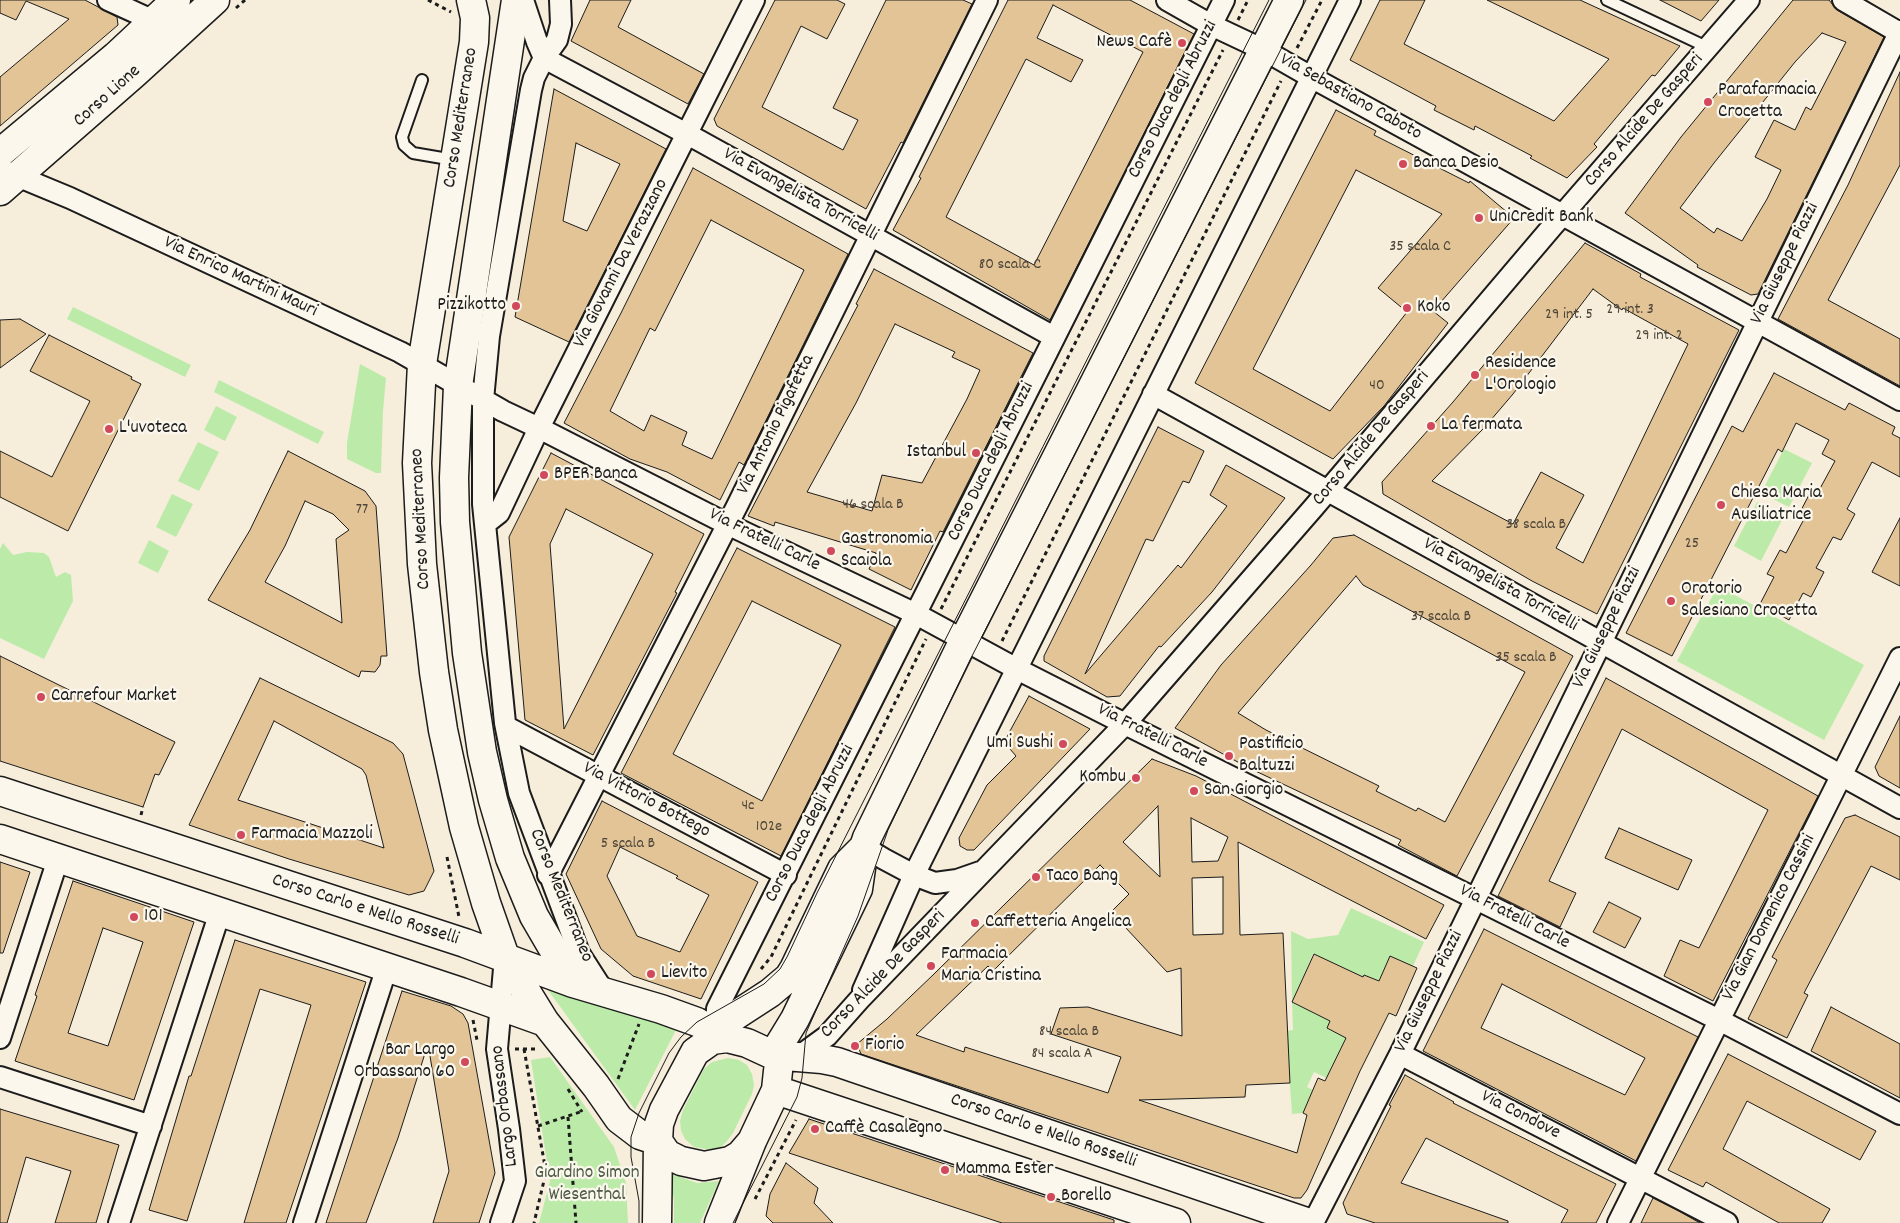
<!DOCTYPE html>
<meta charset="utf-8">
<style>
body{margin:0}
canvas{display:block;background:#f6eddb}
</style>
<canvas width="1900" height="1223"></canvas>
<script>
const context = document.querySelector('canvas').getContext('2d');
context.lineJoin = 'round';
function paint(path, color) { context.fillStyle = color; context.fill(path, 'evenodd'); }
const poly = rows => new Path2D(rows.map(r => 'M' + r).join(''));
function trace(path, color, width, dash) { context.strokeStyle = color; context.lineWidth = width; context.lineCap = dash ? 'butt' : 'round'; context.setLineDash(dash || []); context.stroke(path); }
function label(font, color, halo, rows, align = 'center') {
  context.font = font + ' Dekko,sans-serif'; context.lineWidth = 4.5; context.setLineDash([]); context.textBaseline = 'middle'; context.strokeStyle = halo; context.fillStyle = color; for (const [text, x, y, turn = 0] of rows) {
    context.save(); context.translate(x, y); context.rotate((+turn || 0) * Math.PI / 180); context.textAlign = isNaN(turn) ? turn : align; if (halo) context.strokeText(text, 0, 0); context.fillText(text, 0, 0); context.restore();
  }
}
const green = poly([
 [73,307,191,365,185,377,67,319],
 [360,364,386,378,383,411,381,473,376,473,347,459,347,443],
 [219,380,324,432,318,444,214,392],
 [216,406,237,417,225,441,204,430],
 [198,442,219,452,199,491,178,481],
 [1784,449,1812,463,1789,507,1761,493],
 [172,494,193,504,176,537,156,527],
 [1757,502,1784,516,1761,561,1734,546],
 [149,540,169,551,158,573,138,563],
 [3,543,13,555,27,552,44,553,49,557,56,577,65,572,71,575,73,601,44,659,0,638,0,549],
 [1718,586,1864,665,1824,740,1677,661],
 [1351,908,1424,942,1413,966,1379,981,1364,975,1354,997,1313,954,1292,1002,1330,1021,1327,1028,1346,1038,1330,1070,1355,1083,1351,1090,1314,1072,1307,1087,1327,1097,1308,1102,1303,1113,1292,1114,1286,1031,1293,1030,1292,1002,1291,931,1308,939,1338,935],
 [552,985,677,1028,635,1110,548,990],
 [550,1057,614,1147,626,1183,628,1223,539,1223,550,1181,531,1060],
 [728,1058,739,1060,747,1065,752,1074,754,1085,752,1094,733,1133,727,1141,721,1147,711,1150,694,1147,685,1139,681,1131,680,1121,683,1110,704,1069,712,1062],
 [669,1173,697,1183,719,1181,700,1223,674,1223,674,1200]
]);
const building = poly([
 [0,0,85,0,117,17,118,25,0,126,0,77,69,19,26,1,16,20,0,13,0,0],
 [590,0,631,0,618,27,704,74,688,104,571,41,590,0],
 [775,0,837,0,845,4,827,39,801,26,762,107,843,150,858,120,833,108,886,0,963,0,972,4,903,143,901,142,866,209,717,126,714,119,775,0],
 [1008,0,1130,0,1194,34,1050,320,893,230,921,178,919,177,1008,0],
 [1053,5,1143,52,1034,265,946,217,1026,59,1071,82,1083,60,1037,38,1053,5],
 [1380,0,1425,0,1404,44,1554,121,1609,59,1487,0,1580,0,1680,46,1655,76,1652,75,1594,144,1597,147,1567,178,1530,158,1532,156,1475,126,1474,130,1434,110,1436,106,1350,60,1380,0],
 [1660,0,1719,0,1701,21,1660,0],
 [1793,0,1829,0,1837,10,1884,37,1758,294,1751,295,1697,267,1698,265,1625,213,1681,137,1793,0],
 [1822,33,1846,42,1811,110,1806,107,1795,130,1774,120,1755,157,1781,170,1767,199,1742,241,1717,228,1714,233,1680,208,1714,163,1795,62,1822,33],
 [1900,72,1900,165,1828,300,1900,339,1900,386,1778,319,1848,185,1900,72],
 [554,89,666,149,569,342,515,317,554,89],
 [576,143,620,164,587,231,563,221,576,143],
 [1336,110,1376,131,1374,135,1469,183,1470,181,1514,218,1433,311,1448,323,1384,406,1333,459,1195,383,1336,110],
 [1356,170,1442,214,1378,288,1407,312,1330,411,1253,369,1356,170],
 [693,168,848,254,744,465,739,462,720,500,667,472,630,459,564,423,621,313,693,168],
 [711,220,804,270,712,459,682,445,687,432,651,415,644,431,610,411,650,328,655,331,711,220],
 [1585,243,1641,274,1640,277,1739,330,1597,614,1532,581,1383,494,1382,482,1453,402,1585,243],
 [1593,289,1622,310,1623,308,1688,344,1583,563,1556,548,1584,495,1541,472,1513,524,1432,481,1484,428,1513,394,1593,289],
 [874,269,1033,353,943,532,940,531,911,590,869,569,876,553,775,522,774,526,748,516,858,305,856,304,874,269],
 [895,324,955,352,952,357,980,370,967,399,922,483,882,475,872,511,807,492,856,403,895,324],
 [20,319,46,334,0,368,0,320,20,319],
 [49,335,132,377,131,379,141,384,68,531,0,497,0,451,52,477,90,401,30,371,49,335],
 [1774,373,1845,410,1849,403,1895,427,1892,434,1900,438,1900,477,1872,462,1847,509,1855,514,1841,540,1833,537,1816,568,1824,572,1811,597,1803,593,1789,620,1760,604,1774,577,1767,574,1780,550,1786,553,1803,521,1797,518,1811,491,1817,494,1835,461,1822,454,1829,440,1796,423,1782,452,1778,449,1672,656,1626,633,1732,426,1743,432,1774,373],
 [1158,427,1204,451,1189,483,1183,481,1153,541,1146,539,1085,674,1178,565,1181,568,1227,506,1210,495,1226,465,1285,498,1212,592,1161,647,1159,646,1120,696,1107,697,1044,661,1044,656,1158,427],
 [288,451,365,491,376,506,387,656,381,656,380,665,375,672,361,671,359,677,208,600,250,530,288,451],
 [305,501,333,514,349,530,336,539,342,623,265,582,285,546,305,501],
 [551,453,704,534,675,592,677,593,593,755,525,720,509,537,551,453],
 [566,509,653,554,564,729,550,544,566,509],
 [1900,518,1900,586,1872,572,1900,518],
 [1354,535,1573,656,1457,876,1398,845,1401,840,1247,767,1175,728,1221,665,1311,565,1333,538,1354,535],
 [1356,576,1363,585,1525,672,1445,822,1418,808,1416,811,1376,791,1379,786,1266,730,1238,713,1356,576],
 [737,548,895,627,781,856,621,773,737,548],
 [752,601,841,645,762,801,673,754,752,601],
 [0,656,175,742,159,775,155,774,143,807,0,761,0,656],
 [260,678,393,743,403,754,434,871,424,891,409,895,289,859,189,825,260,678],
 [274,721,362,769,366,775,384,848,238,800,274,721],
 [1606,678,1818,796,1713,1001,1664,976,1680,940,1699,948,1768,810,1622,729,1549,881,1576,893,1560,927,1498,896,1606,678],
 [1029,696,1090,729,974,850,967,850,960,846,959,838,987,785,1016,756,1004,742,1029,696],
 [1900,716,1900,788,1879,776,1875,767,1900,716],
 [1152,759,1196,776,1444,905,1426,939,1238,842,1240,935,1283,933,1290,1083,1246,1085,1245,1097,1139,1100,1297,1153,1307,1115,1303,1113,1318,1078,1325,1081,1346,1038,1327,1028,1330,1021,1292,1002,1314,954,1363,977,1364,975,1379,981,1390,956,1417,968,1396,1016,1389,1013,1360,1071,1307,1190,1301,1198,1294,1198,861,1054,857,1044,887,1019,934,974,1152,759],
 [1158,806,1160,877,1123,842,1158,806],
 [1191,818,1228,837,1218,861,1192,862,1191,818],
 [1100,865,1129,894,1111,912,1167,972,1181,968,1182,1036,1088,1007,1060,1008,1051,1034,1121,1057,1108,1093,965,1047,964,1052,916,1035,988,966,993,971,1100,865],
 [1223,877,1223,934,1193,935,1192,878,1223,877],
 [602,801,758,882,701,999,633,976,601,949,566,874,602,801],
 [620,847,678,876,676,878,709,895,680,952,637,936,607,876,620,847],
 [1855,815,1900,837,1900,880,1871,866,1804,993,1808,995,1787,1038,1748,1019,1777,960,1772,957,1845,818,1855,815],
 [1619,828,1692,860,1678,890,1605,858,1619,828],
 [0,862,30,872,3,953,0,953,0,862],
 [73,881,194,922,134,1100,15,1061,37,996,35,995,73,881],
 [103,928,143,942,108,1046,68,1033,103,928],
 [1609,902,1641,918,1625,948,1593,932,1609,902],
 [1484,929,1698,1037,1636,1161,1423,1051,1484,929],
 [1502,984,1645,1058,1625,1095,1481,1028,1502,984],
 [235,940,366,982,286,1223,244,1223,311,1005,260,989,187,1221,149,1210,189,1076,191,1076,235,940],
 [402,991,451,1006,463,1014,468,1023,495,1173,479,1223,433,1223,449,1171,428,1044,398,1138,366,1223,326,1223,402,991],
 [1831,1007,1900,1044,1900,1098,1811,1051,1831,1007],
 [1728,1054,1876,1131,1860,1160,1747,1101,1723,1149,1830,1209,1822,1223,1779,1223,1706,1182,1703,1187,1668,1170,1728,1054],
 [1405,1075,1454,1102,1453,1103,1616,1184,1596,1223,1561,1223,1568,1210,1426,1138,1401,1183,1508,1221,1508,1223,1375,1223,1347,1214,1343,1203,1391,1106,1389,1105,1405,1075],
 [0,1109,119,1145,96,1223,55,1223,71,1171,26,1157,7,1223,0,1223,0,1109],
 [809,1119,1114,1220,1114,1223,1002,1223,789,1153,809,1119],
 [786,1163,818,1188,814,1203,833,1223,773,1223,766,1216,770,1194,786,1163],
 [1653,1198,1677,1210,1700,1223,1641,1223,1653,1198]
]);
const path = poly([
 [428,0,451,12],
 [236,8,245,0],
 [1238,20,1248,0],
 [1297,48,1322,0],
 [941,609,1223,50],
 [1002,641,1281,81],
 [141,815,143,807],
 [447,857,459,917],
 [761,969,771,957,926,639],
 [473,1020,477,1040],
 [515,1049,538,1049],
 [524,1049,546,1172,534,1223],
 [618,1079,639,1024],
 [568,1089,582,1112],
 [568,1117,576,1223],
 [538,1126,583,1111],
 [755,1199,796,1120]
]);
const lane = poly([
 [1607,0,1709,48],
 [422,80,402,137,404,145,413,153,454,160]
]);
const street = poly([
 [108,0,154,21],
 [523,0,537,42,544,58],
 [560,0,561,24,557,40,544,58,534,78,531,90,489,336,483,400,483,504,505,723,519,793,579,953,604,992],
 [1167,0,1211,25,1264,50,1311,77,1900,400],
 [1843,0,1900,33],
 [544,58,700,141,1054,337],
 [0,169,70,198,400,352,503,411,539,428,727,524,916,614,1017,669,1125,724,1719,1020,1900,1114],
 [1153,394,1900,808],
 [485,524,499,513,539,428,754,0],
 [507,727,786,875],
 [864,847,884,859,914,875,935,883,957,880,980,872],
 [548,875,737,506,987,0],
 [863,990,914,875,1350,0],
 [717,1033,717,1009,1224,0],
 [0,1038,58,859],
 [1400,1054,1727,1223],
 [794,1060,827,1036,859,1000,1125,724,1314,507,1551,228,1749,0],
 [0,1077,151,1126],
 [119,1223,220,912],
 [304,1223,387,967],
 [501,1223,515,1181,509,1129,497,1049,505,957],
 [1313,1223,1400,1054,1900,31],
 [1618,1223,1900,658]
]);
const secondary = poly([
 [471,0,475,18,474,42,422,364,417,463,422,564,434,672,443,730,464,827,486,903,505,957,545,1022,596,1086,619,1119,640,1135,658,1141],
 [516,0,458,386,454,478,455,522,467,653,482,752,493,800,510,858,534,916,573,983],
 [0,153,116,56,176,0],
 [0,191,135,73,215,0],
 [0,791,465,943,573,983,661,1009,697,1022,727,1038],
 [0,839,461,992,545,1022],
 [712,1040,730,1019,770,993,789,977,794,969,842,869,864,847],
 [773,1055,795,1019,858,889,864,847,867,838,964,640,1289,0],
 [776,1090,1176,1223],
 [658,1141,667,1154,681,1161,704,1166,730,1161,740,1155,752,1141],
 [657,1223,658,1141,659,1124,664,1110,695,1052,712,1040,727,1038,747,1043,773,1055,822,1059,837,1062,1309,1223],
 [719,1223,752,1141,776,1090,778,1071]
]);
const tram = poly([
 [639,1223,639,1201,631,1157,631,1137,639,1113,669,1053,681,1037,697,1022,764,984,780,969,787,957,817,893,1269,0],
 [733,1223,797,1097,802,1078,806,1033,858,916,888,830,970,660,1306,0]
]);
const markers = [
 [1182,43,5,"#d1495b"],
 [1708,102,5,"#d1495b"],
 [1403,164,5,"#d1495b"],
 [1479,218,5,"#d1495b"],
 [516,306,5,"#d1495b"],
 [1407,308,5,"#d1495b"],
 [1475,375,5,"#d1495b"],
 [1431,426,5,"#d1495b"],
 [109,429,5,"#d1495b"],
 [976,453,5,"#d1495b"],
 [544,475,5,"#d1495b"],
 [1721,505,5,"#d1495b"],
 [831,551,5,"#d1495b"],
 [1671,601,5,"#d1495b"],
 [41,697,5,"#d1495b"],
 [1063,744,5,"#d1495b"],
 [1229,756,5,"#d1495b"],
 [1136,778,5,"#d1495b"],
 [1194,791,5,"#d1495b"],
 [241,835,5,"#d1495b"],
 [1036,877,5,"#d1495b"],
 [134,917,5,"#d1495b"],
 [975,923,5,"#d1495b"],
 [931,966,5,"#d1495b"],
 [651,974,5,"#d1495b"],
 [855,1046,5,"#d1495b"],
 [465,1062,5,"#d1495b"],
 [815,1129,5,"#d1495b"],
 [945,1170,5,"#d1495b"],
 [1051,1197,5,"#d1495b"]
];
const numberNames = [
 ["35 scala C",1420,248],
 ["80 scala C",1010,266],
 ["29 int. 3",1630,311],
 ["29 int. 5",1569,316],
 ["29 int. 2",1659,337],
 ["40",1377,387],
 ["46 scala B",873,506],
 ["77",362,511],
 ["38 scala B",1536,526],
 ["25",1692,545],
 ["37 scala B",1441,618],
 ["35 scala B",1526,659],
 ["4c",748,807],
 ["102e",769,828],
 ["5 scala B",628,845],
 ["84 scala B",1069,1033],
 ["84 scala A",1062,1055]
];
const poiNames = [
 ["News Cafè",1172,43,"right"],
 ["Parafarmacia",1718,91],
 ["Crocetta",1718,113],
 ["Banca Desio",1413,164],
 ["UniCredit Bank",1489,218],
 ["Pizzikotto",506,306,"right"],
 ["Koko",1417,308],
 ["Residence",1485,364],
 ["L'Orologio",1485,386],
 ["La fermata",1441,426],
 ["L'uvoteca",119,429],
 ["Istanbul",966,453,"right"],
 ["BPER Banca",554,475],
 ["Chiesa Maria",1731,494],
 ["Ausiliatrice",1731,516],
 ["Gastronomia",841,540],
 ["Scaiola",841,562],
 ["Oratorio",1681,590],
 ["Salesiano Crocetta",1681,612],
 ["Carrefour Market",51,697],
 ["Umi Sushi",1053,744,"right"],
 ["Pastificio",1239,745],
 ["Baltuzzi",1239,767],
 ["Kombu",1126,778,"right"],
 ["San Giorgio",1204,791],
 ["Farmacia Mazzoli",251,835],
 ["Taco Bang",1046,877],
 ["101",144,917],
 ["Caffetteria Angelica",985,923],
 ["Farmacia",941,955],
 ["Maria Cristina",941,977],
 ["Lievito",661,974],
 ["Fiorio",865,1046],
 ["Bar Largo",455,1051,"right"],
 ["Orbassano 60",455,1073,"right"],
 ["Caffè Casalegno",825,1129],
 ["Mamma Ester",955,1170],
 ["Borello",1061,1197]
];
const streetNames = [
 ["Corso Lione",108,97,-42],
 ["Via Sebastiano Caboto",1350,98,29],
 ["Corso Duca degli Abruzzi",1174,100,-63],
 ["Corso Mediterraneo",462,118,-81],
 ["Corso Alcide De Gasperi",1645,121,-49],
 ["Via Evangelista Torricelli",800,196,29],
 ["Via Giovanni Da Verazzano",622,264,-63],
 ["Via Giuseppe Piazzi",1786,264,-64],
 ["Via Enrico Martini Mauri",240,278,25],
 ["Via Antonio Pigafetta",777,425,-64],
 ["Corso Alcide De Gasperi",1372,439,-50],
 ["Corso Duca degli Abruzzi",992,462,-64],
 ["Corso Mediterraneo",422,519,-93],
 ["Via Fratelli Carle",764,541,26],
 ["Via Evangelista Torricelli",1500,586,29],
 ["Via Giuseppe Piazzi",1608,628,-64],
 ["Via Fratelli Carle",1152,737,27],
 ["Via Vittorio Bottego",646,801,28],
 ["Corso Duca degli Abruzzi",811,824,-63],
 ["Corso Mediterraneo",560,896,68],
 ["Corso Carlo e Nello Rosselli",365,911,18],
 ["Via Fratelli Carle",1514,918,27],
 ["Via Gian Domenico Cassini",1770,918,-63],
 ["Corso Alcide De Gasperi",884,975,-46],
 ["Via Giuseppe Piazzi",1430,992,-64],
 ["Largo Orbassano",506,1106,-97],
 ["Via Condove",1520,1116,27],
 ["Corso Carlo e Nello Rosselli",1043,1132,19]
];
const parkNames = [
 ["Giardino Simon",587,1174],
 ["Wiesenthal",587,1196]
];
paint(green, '#bceba9');
paint(building, '#e3c496');
trace(building, '#1c1c1c', 1);
trace(lane, '#1c1c1c', 14);
trace(street, '#1c1c1c', 24);
trace(secondary, '#1c1c1c', 31);
trace(path, '#1c1c1c', 3, [4, 4]);
trace(lane, '#fbf7ec', 10);
trace(street, '#fbf7ec', 20);
trace(secondary, '#fbf7ec', 28);
trace(tram, '#1c1c1c', 1);
for (const [x, y, r, color] of markers) { const dot = new Path2D(); dot.arc(x, y, r, 0, 2 * Math.PI); context.fillStyle = color; context.fill(dot); trace(dot, '#fbf7ec', 2); }
label('16px', '#4e463a', null, numberNames);
label('19px', '#1c1c1c', '#fbf7ec', poiNames, 'left');
label('19px', '#1c1c1c', '#fbf7ec', streetNames);
label('19px', '#4c5a46', '#fbf7ec', parkNames);
</script>
